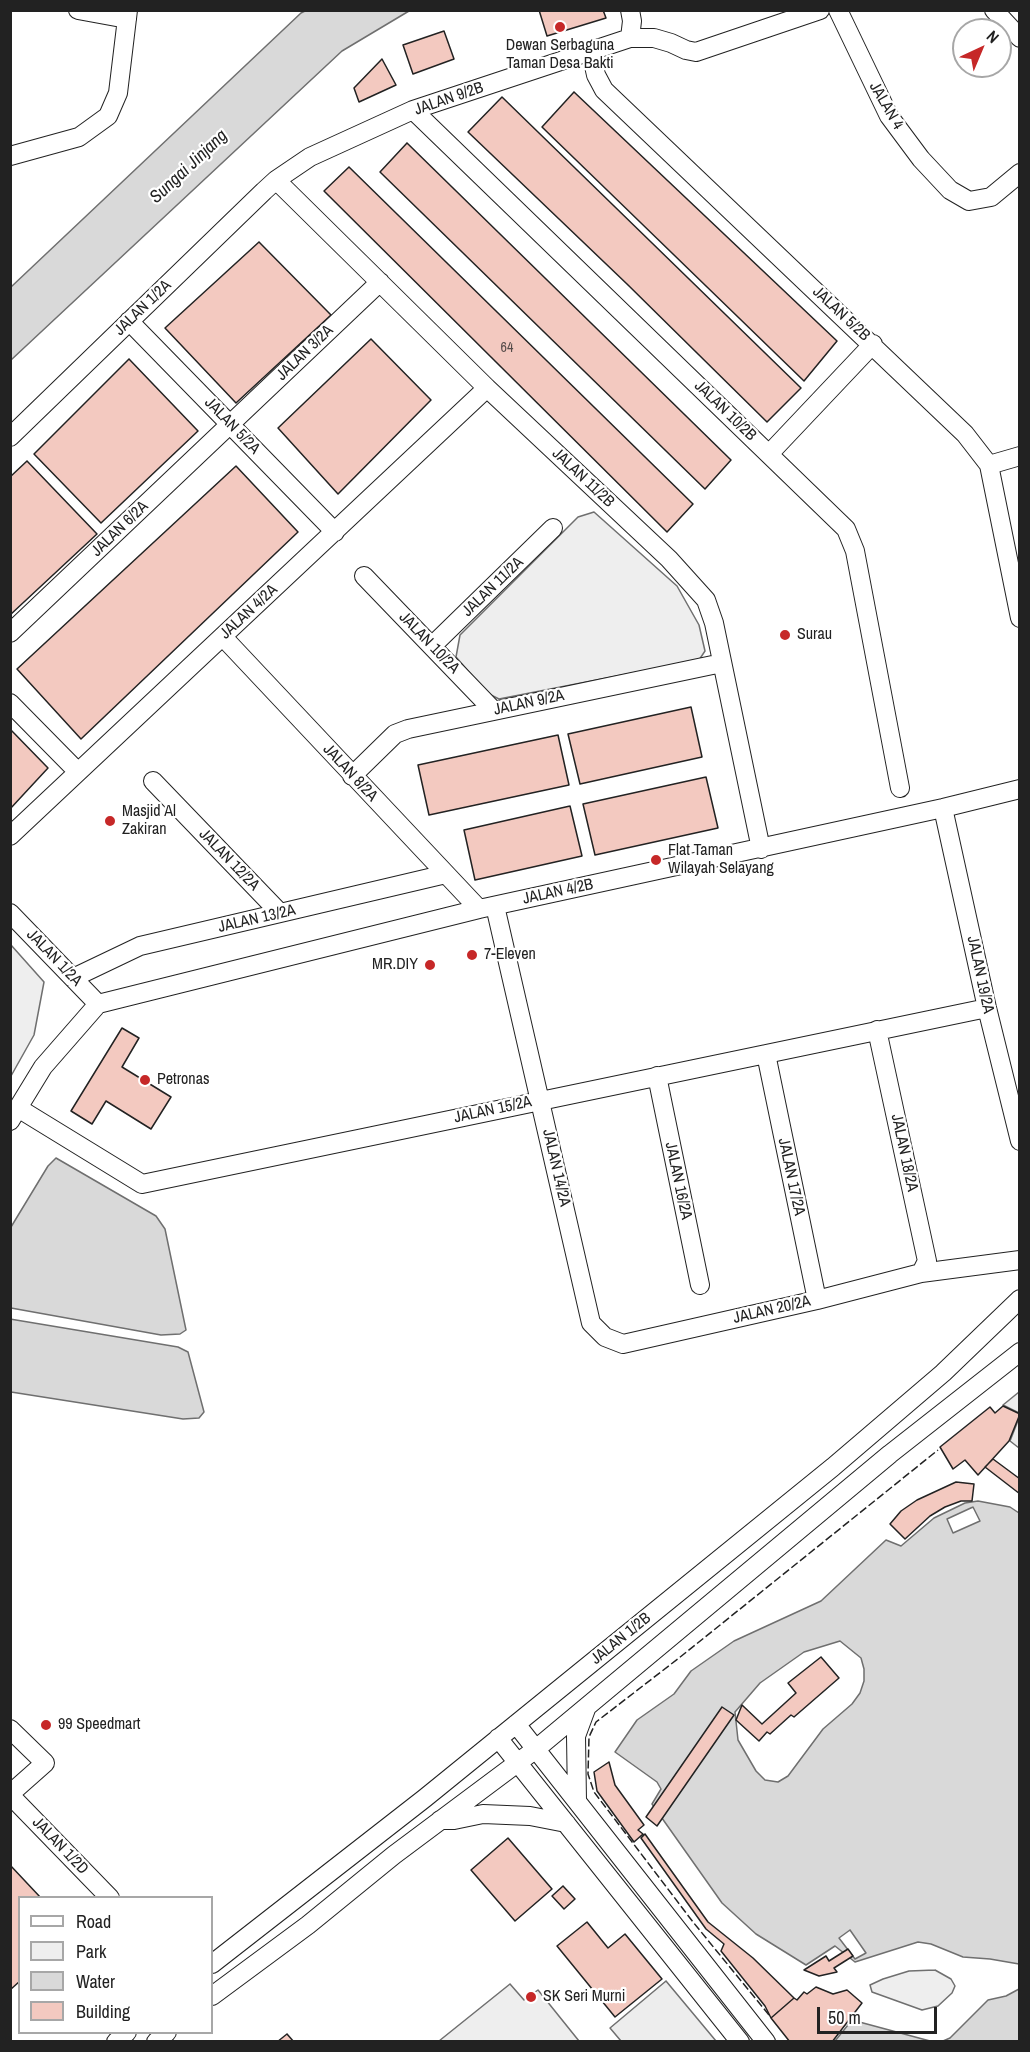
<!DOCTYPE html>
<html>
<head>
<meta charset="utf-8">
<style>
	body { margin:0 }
	#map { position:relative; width:1030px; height:2052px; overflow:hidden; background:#fff; font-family:"Archivo Narrow",sans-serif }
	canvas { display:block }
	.frame { position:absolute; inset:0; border:12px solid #222; pointer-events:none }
	.legend { position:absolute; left:18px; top:1896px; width:195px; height:138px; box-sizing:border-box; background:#fff; border:2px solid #a7a7a7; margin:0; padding:8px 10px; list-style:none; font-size:18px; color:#222 }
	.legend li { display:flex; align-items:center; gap:12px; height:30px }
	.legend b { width:30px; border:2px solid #a7a7a7 }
	.north { position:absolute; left:952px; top:18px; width:60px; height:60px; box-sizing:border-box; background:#fff; border:2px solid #a7a7a7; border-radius:50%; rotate:44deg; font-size:16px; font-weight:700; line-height:24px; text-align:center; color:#222 }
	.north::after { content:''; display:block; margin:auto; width:21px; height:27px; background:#c62828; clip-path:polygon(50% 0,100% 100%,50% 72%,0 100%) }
	.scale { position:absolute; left:817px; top:2007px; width:120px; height:27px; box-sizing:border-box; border:3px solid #222; border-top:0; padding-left:8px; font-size:18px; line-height:21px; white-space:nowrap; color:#222; -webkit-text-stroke:4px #fff; paint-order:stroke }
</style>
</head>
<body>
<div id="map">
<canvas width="1030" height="2052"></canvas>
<div class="frame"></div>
<ul class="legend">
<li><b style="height:8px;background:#fff"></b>Road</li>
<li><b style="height:16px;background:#eee"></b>Park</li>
<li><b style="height:16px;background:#d9d9d9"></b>Water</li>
<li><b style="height:16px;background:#f3c9c0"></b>Building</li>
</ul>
<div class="north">N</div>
<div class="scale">50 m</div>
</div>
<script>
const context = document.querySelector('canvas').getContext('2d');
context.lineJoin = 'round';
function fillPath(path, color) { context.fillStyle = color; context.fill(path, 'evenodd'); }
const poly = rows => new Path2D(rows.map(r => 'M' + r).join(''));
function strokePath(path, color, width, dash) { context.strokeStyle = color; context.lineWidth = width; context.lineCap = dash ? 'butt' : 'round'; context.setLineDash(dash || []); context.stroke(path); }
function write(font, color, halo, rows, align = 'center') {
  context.font = font + ' "Archivo Narrow",sans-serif'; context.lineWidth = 4.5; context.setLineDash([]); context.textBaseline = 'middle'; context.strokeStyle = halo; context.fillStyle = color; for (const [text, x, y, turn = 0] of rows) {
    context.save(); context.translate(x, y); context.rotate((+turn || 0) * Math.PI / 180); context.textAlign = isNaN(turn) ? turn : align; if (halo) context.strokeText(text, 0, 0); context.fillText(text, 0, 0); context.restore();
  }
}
const green = poly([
	[594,512,677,586,699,625,705,651,699,660,499,699,487,693,456,657,460,635,578,517,594,512],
	[11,945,44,982,34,1035,11,1076,11,945],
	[935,1970,951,1979,955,1986,952,1993,938,2006,922,2010,872,1992,870,1985,883,1979,909,1971,935,1970],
	[510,1984,524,2000,538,1990,579,2041,439,2041,510,1984]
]);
fillPath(green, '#eee');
strokePath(green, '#6f6f6f', 1.5);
const parking = poly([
	[1019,1392,1019,1413,1003,1405,1019,1392],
	[1019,1418,1020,1448,1019,1448,1010,1441,1019,1418],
	[666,1981,716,2041,621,2041,610,2028,666,1981]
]);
fillPath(parking, '#ededed');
strokePath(parking, '#6f6f6f', 1.5);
const water = poly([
	[307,10,409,11,342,51,11,360,11,287,301,13,307,10],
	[56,1158,156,1216,165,1229,186,1330,180,1334,161,1335,11,1308,11,1227,48,1166,56,1158],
	[10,1319,178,1347,188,1352,204,1412,199,1418,183,1419,11,1392,10,1319],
	[978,1501,1010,1507,1019,1513,1019,1964,990,1959,963,1957,931,1944,918,1942,855,1962,835,1946,806,1965,756,1934,722,1903,652,1804,661,1789,657,1782,615,1752,637,1720,674,1694,691,1671,734,1641,821,1601,886,1540,901,1546,934,1518,965,1503,978,1501],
	[840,1641,861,1658,864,1669,864,1681,860,1693,852,1704,823,1729,788,1776,778,1782,765,1780,756,1771,738,1740,735,1712,760,1683,804,1652,840,1641],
	[1019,1989,1019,2041,943,2041,950,2038,988,2000,1006,1996,1019,1989],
	[852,2020,930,2041,938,2041,835,2041,852,2020]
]);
fillPath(water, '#d9d9d9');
strokePath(water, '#6f6f6f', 1.5);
const pier = poly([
	[973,1507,980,1521,953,1533,947,1519,973,1507],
	[850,1930,866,1953,855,1959,839,1938,850,1930]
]);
fillPath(pier, '#fff');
strokePath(pier, '#6f6f6f', 1.5);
const building = poly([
	[539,10,603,10,606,18,547,36,539,10],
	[444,31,454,59,413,74,403,45,444,31],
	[382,59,396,85,359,102,354,88,382,59],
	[574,92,837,341,804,381,542,127,574,92],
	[502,97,801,388,767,422,627,284,468,132,502,97],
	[407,143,731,460,705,489,380,172,407,143],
	[349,167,693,504,667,532,324,191,349,167],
	[259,242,331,315,236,403,165,328,259,242],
	[371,339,431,400,338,494,278,428,371,339],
	[129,359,198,431,101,523,34,454,129,359],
	[27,461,97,534,10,615,10,477,27,461],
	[236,466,298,532,81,739,17,669,236,466],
	[691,707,702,757,580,784,568,734,691,707],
	[10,729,48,768,10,809,10,729],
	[558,735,569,785,429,815,418,765,558,735],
	[706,777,718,828,595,855,583,804,706,777],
	[570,806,582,856,475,880,464,830,570,806],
	[122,1028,139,1038,122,1067,171,1097,151,1129,106,1101,92,1124,71,1111,122,1028],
	[1003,1406,1020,1414,1009,1441,978,1475,965,1460,953,1469,940,1447,990,1407,995,1413,1003,1406],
	[993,1459,1020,1479,1020,1494,985,1467,993,1459],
	[956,1482,974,1484,972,1501,961,1501,945,1507,930,1516,905,1539,890,1524,901,1511,917,1500,956,1482],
	[821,1657,839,1678,794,1717,791,1715,770,1734,767,1732,759,1741,736,1720,742,1705,762,1724,796,1693,788,1683,821,1657],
	[722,1707,734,1715,657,1826,646,1817,722,1707],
	[609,1762,615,1785,644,1825,638,1830,643,1834,634,1842,597,1791,594,1772,609,1762],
	[645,1834,708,1922,753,1958,794,1998,771,2018,765,2006,721,1951,724,1944,706,1929,641,1838,645,1834],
	[508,1838,552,1889,515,1921,471,1870,508,1838],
	[10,1865,41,1898,20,1898,20,1981,10,1990,10,1865],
	[563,1886,575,1899,564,1909,552,1896,563,1886],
	[587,1922,608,1948,625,1934,662,1979,615,2017,557,1946,587,1922],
	[848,1949,853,1956,834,1968,837,1972,819,1976,804,1970,826,1956,829,1961,848,1949],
	[816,1987,833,1994,847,1990,862,2003,832,2042,790,2042,771,2018,794,1998,797,2000,804,1992,807,1994,816,1987],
	[287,2034,294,2042,277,2042,287,2034]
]);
fillPath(building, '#f3c9c0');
strokePath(building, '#222', 1.5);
const minor = poly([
	[78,10,127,19],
	[838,10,889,116,921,159,950,190,969,201,991,197,1020,173],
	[994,10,1020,38],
	[630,38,632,21,630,10],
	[591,52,596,75,604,90,965,434,989,465,1020,618],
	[413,110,846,529,855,551,900,788],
	[10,156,79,137,108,116,118,93,128,10],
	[276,180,487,388,669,559,706,600,714,623,761,849],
	[129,321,335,532],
	[10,437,264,191,276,180,310,157,413,110,630,38,654,38,671,43,686,50,696,52,820,10],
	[769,454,873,344],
	[989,465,1020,456],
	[364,576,493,710],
	[10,633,380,282],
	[223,637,479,909],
	[432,646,553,528],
	[10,703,78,772],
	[352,776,395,734,408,729,722,663],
	[153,781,280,913],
	[943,808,987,1008,1020,1141],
	[10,836,487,388],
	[495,906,591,1323,605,1337,623,1344,817,1300,921,1273,1020,1260],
	[10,913,98,1004],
	[73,978,140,946,446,874],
	[98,1004,479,909,943,808,1020,789],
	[877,1030,927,1261,921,1273],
	[766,1054,817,1300],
	[657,1076,700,1285],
	[18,1108,142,1184,987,1008],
	[10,1121,43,1067,98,1004],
	[516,1724,766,2042],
	[10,1729,45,1763,10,1794],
	[498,1738,740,2042],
	[10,1795,110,1898],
	[577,1801,576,1736,586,1709],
	[440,1820,454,1820,483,1814,530,1816,566,1823],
	[212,1964,425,1798,833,1467,943,1373,1020,1299],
	[212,1996,308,1925,394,1855,536,1749,890,1454,1020,1352],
	[116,2042,127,2032],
	[156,2042,167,2032]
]);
strokePath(minor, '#222', 20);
strokePath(minor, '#fff', 18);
strokePath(poly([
	[769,2015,693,1922,594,1792,588,1774,589,1737,596,1722,679,1658,938,1450]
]), '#222', 1.5, [8, 3]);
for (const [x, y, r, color] of [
	[560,27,6,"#c62828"],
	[785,635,6,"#c62828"],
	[110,821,6,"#c62828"],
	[656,860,6,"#c62828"],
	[472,955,6,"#c62828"],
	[430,965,6,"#c62828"],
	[145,1080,6,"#c62828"],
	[46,1725,6,"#c62828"],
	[531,1997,6,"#c62828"]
]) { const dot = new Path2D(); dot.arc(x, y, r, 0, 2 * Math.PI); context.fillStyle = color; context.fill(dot); strokePath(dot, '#fff', 2); }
write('14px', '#564c4a', null, [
	["64",507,348]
]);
write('16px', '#222', '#fff', [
	["Dewan Serbaguna",560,46,"center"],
	["Taman Desa Bakti",560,64,"center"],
	["Surau",797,635],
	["Masjid Al",122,812],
	["Zakiran",122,830],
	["Flat Taman",668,851],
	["Wilayah Selayang",668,869],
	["7-Eleven",484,955],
	["MR.DIY",418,965,"right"],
	["Petronas",157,1080],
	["99 Speedmart",58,1725],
	["SK Seri Murni",543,1997]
], 'left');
write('16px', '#222', '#fff', [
	["JALAN 9/2B",449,99,-19],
	["JALAN 4",886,106,60],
	["JALAN 1/2A",143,308,-44],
	["JALAN 5/2B",841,314,43],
	["JALAN 3/2A",305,353,-44],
	["JALAN 10/2B",725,411,44],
	["JALAN 5/2A",232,426,46],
	["JALAN 11/2B",583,478,43],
	["JALAN 6/2A",120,529,-44],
	["JALAN 11/2A",493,587,-44],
	["JALAN 4/2A",249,612,-43],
	["JALAN 10/2A",429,643,46],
	["JALAN 9/2A",529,703,-12],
	["JALAN 8/2A",350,773,47],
	["JALAN 12/2A",229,860,46],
	["JALAN 4/2B",558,892,-12],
	["JALAN 13/2A",257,919,-13],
	["JALAN 1/2A",54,958,46],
	["JALAN 19/2A",980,975,78],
	["JALAN 15/2A",493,1110,-12],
	["JALAN 18/2A",904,1153,78],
	["JALAN 14/2A",556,1168,77],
	["JALAN 17/2A",791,1177,78],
	["JALAN 16/2A",678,1181,78],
	["JALAN 20/2A",772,1310,-13],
	["JALAN 1/2B",621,1639,-39],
	["JALAN 1/2D",60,1846,46]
]);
write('italic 18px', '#222', '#fff', [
	["Sungai Jinjang",189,167,-43]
]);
</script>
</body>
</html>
